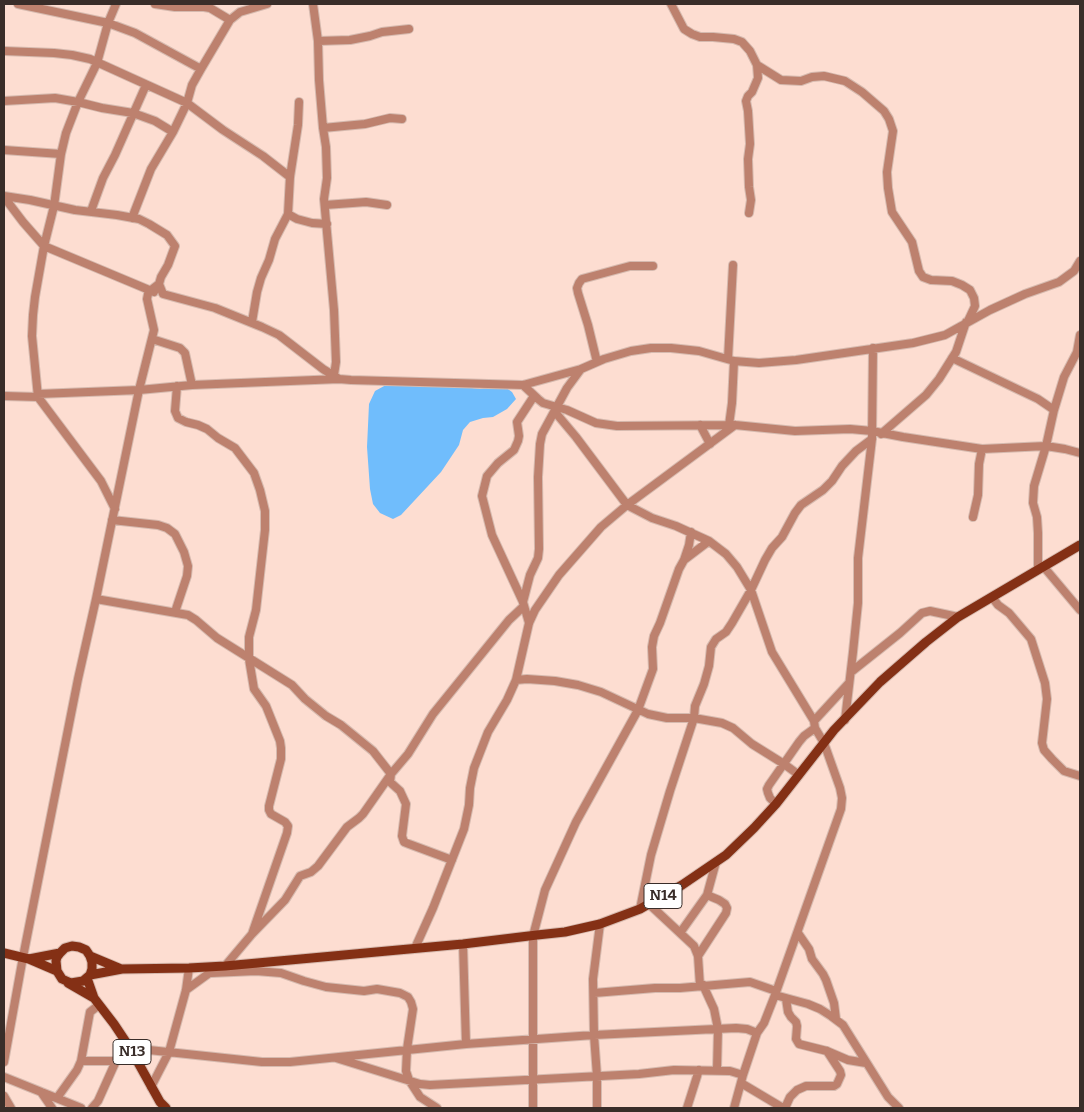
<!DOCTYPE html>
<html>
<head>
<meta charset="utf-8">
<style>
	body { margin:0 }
	#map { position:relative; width:1084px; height:1112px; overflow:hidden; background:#fdddd1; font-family:Bitter,serif }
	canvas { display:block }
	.frame { position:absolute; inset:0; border:5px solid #392d29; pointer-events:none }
</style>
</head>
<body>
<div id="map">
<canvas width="1084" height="1112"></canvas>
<div class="frame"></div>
</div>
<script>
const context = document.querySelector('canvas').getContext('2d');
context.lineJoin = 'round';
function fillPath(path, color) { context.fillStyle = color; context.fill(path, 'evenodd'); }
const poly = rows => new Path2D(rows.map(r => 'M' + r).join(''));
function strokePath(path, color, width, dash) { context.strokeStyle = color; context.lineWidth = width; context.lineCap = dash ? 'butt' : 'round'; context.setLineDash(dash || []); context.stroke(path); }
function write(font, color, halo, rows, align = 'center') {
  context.font = font + ' Bitter,serif'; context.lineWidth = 5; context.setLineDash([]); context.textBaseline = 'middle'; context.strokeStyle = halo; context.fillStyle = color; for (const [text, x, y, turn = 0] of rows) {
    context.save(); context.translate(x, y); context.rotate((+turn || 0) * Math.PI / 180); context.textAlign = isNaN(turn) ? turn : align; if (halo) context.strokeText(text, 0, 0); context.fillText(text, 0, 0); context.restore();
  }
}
fillPath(poly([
	[404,383,438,384,480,389,494,387,505,387,512,392,516,399,507,409,493,417,483,418,470,422,463,430,459,445,441,472,401,515,393,519,380,513,373,504,370,489,367,447,369,404,375,391,386,385]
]), '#70bdfc');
const minor = poly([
	[18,4,108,23,135,33,201,69],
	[155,4,175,7,204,7,210,8,230,20],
	[313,4,318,41,319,80,323,128,326,147,327,178,324,199,334,310,336,362,334,375],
	[671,4,684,29,692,34,700,37,713,37,734,39,742,42,750,51,757,65,781,80,801,81,812,77,824,76,845,81,862,92,884,111,889,119,893,131,887,172,888,188,892,212,912,242,919,271,923,277,931,280,952,281,962,285,970,290,974,298,975,306,968,321],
	[318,41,350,40,370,36,382,32,409,29],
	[4,51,54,53,72,55,90,59,187,103,223,130,263,156,290,177],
	[4,101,55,98,78,102,102,108,133,113,155,121,173,132],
	[323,128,365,124,390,118,402,119],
	[4,150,61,154],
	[4,196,30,200,75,210,117,215,139,219,149,224,167,235,175,246,168,265,161,277,159,284,163,294,215,308,262,327,279,335,323,369,339,379,351,380,523,385,581,369,604,359,631,351,651,348,671,348,699,351,734,361,759,363,796,360,913,343,945,335,990,310,1025,294,1059,282,1074,271,1080,261],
	[4,197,23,222,44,246,154,292],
	[325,205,366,202,387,205],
	[91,211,103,178,115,155,146,85],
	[749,213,751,200,749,187,748,159,750,144,748,111,746,101,748,96,752,92,758,78,757,65],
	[288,214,297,219,312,223,327,224],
	[132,218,151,169,173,132,187,103,192,85,201,69,230,20,240,12,267,4],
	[252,322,257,292,261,278,269,260,275,239,288,214,290,177,298,125,299,102],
	[152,339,180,348,185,353,192,385],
	[952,358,1038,399,1054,410],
	[728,359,733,265],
	[597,362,588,325,578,293,577,288,579,283,582,279,630,266,653,266],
	[523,385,538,399,543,403,567,410,596,423,617,426,735,425,795,431,850,429,872,431,903,437,982,449,1046,446,1065,449,1080,453],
	[177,386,175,411,178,418,186,422,198,425,207,429,218,438,235,448,254,473,260,490,265,511,265,530,256,610,249,637,249,659,254,689,266,706,280,741,281,748,281,759,269,806,269,810,271,814,285,822,288,826,287,833,252,934],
	[38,394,139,390,192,385,339,379],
	[4,396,38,397],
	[555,412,576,437,627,505,652,518,676,526,709,541,726,554,737,567,751,590,772,652,814,721,815,728,824,743,840,788,842,798,841,809,775,995,764,1023,757,1033,743,1075,734,1108],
	[700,425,710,444],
	[729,425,732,403,734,361],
	[881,434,926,395,939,379,956,352,966,322],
	[115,509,101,481,38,397,32,336,33,315,35,297,44,246,54,206,61,154,66,133,78,102,97,63,108,23,116,4],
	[973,517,978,495,979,464,982,449],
	[112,520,158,525,167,528,175,534,184,552,188,566,187,576,175,612],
	[684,560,709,541],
	[1043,566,1080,610],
	[1038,569,1038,533,1037,517,1033,503,1034,486,1046,446,1054,410,1064,377,1077,352,1080,335],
	[992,597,998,605,1009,613,1031,639,1045,683,1047,699,1042,743,1044,750,1052,759,1064,771,1080,776],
	[96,599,188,615,196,620,217,638,292,685,305,699,326,716,341,725,373,751,391,774,390,782,400,791,406,804,402,836,404,842,409,844,452,860],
	[523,602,530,575,538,558,539,549,538,477,540,444,542,434,567,388,581,369],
	[529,623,523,602,492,535,482,496,487,476,498,463,514,450,518,441,519,436,517,422,534,396],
	[851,672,900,633,922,613,930,611,958,617],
	[516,680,527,679,555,681,578,685,601,692,648,714,667,718,694,718,722,723,733,728,752,744,784,764,799,775],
	[845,720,853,652,858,603,858,558,872,439,873,348],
	[814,721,849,683],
	[776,804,770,798,768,793,767,789,769,785,799,742,804,736,815,728],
	[649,904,694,946,698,956,700,986],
	[640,909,651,855,670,791,694,718,695,706,704,684,709,666,711,647,716,639,726,632,732,623,751,590,765,560,772,548,782,537,795,513,801,505,823,490,832,481,842,466,856,451,872,439],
	[680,933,707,895,716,862],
	[798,933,809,949,812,959,823,974,826,980,834,1003,836,1019],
	[463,944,466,1044],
	[415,948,433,908,464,829,469,805,470,788,474,768,488,732,507,700,516,680,529,623,535,610,559,575,601,527,627,505,735,425],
	[698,956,726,913,727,908,725,904,719,900,707,895],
	[225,966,252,934,285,900,300,876,311,872,318,866,347,827,359,818,363,814,391,774,408,754,433,714,509,620,524,606],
	[211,973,256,971,281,973,304,981,326,987,364,991,377,989,400,993,408,997,411,1002,413,1009,407,1049,406,1071,409,1080,420,1097,437,1108],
	[703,985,714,1009,718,1029,717,1070],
	[186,990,215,969],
	[594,993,655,988,680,988,750,982,776,991],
	[775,995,808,1004,820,1009,831,1016,843,1025,888,1097,899,1108],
	[786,999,788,1012,791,1017,796,1022,797,1026,796,1039,799,1044,827,1051,848,1060,866,1063],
	[336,1058,420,1084,430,1085,639,1074,674,1070,730,1071,743,1075],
	[81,1061,116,1061,130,1048,262,1062,290,1062,466,1044,594,1035,736,1028,747,1029,757,1033],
	[4,1062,23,957,78,679,96,599,139,390,154,330,147,299,148,294,150,291,159,284],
	[4,1077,81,1108],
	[741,1083,783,1108],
	[151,1087,169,1052,186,990,189,968],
	[41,1092,52,1108],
	[4,1096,11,1108],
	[57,1098,77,1070,81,1061,90,1012,99,1005],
	[92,1108,98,1101,116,1061],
	[533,1108,533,936,545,890,576,822,638,710,653,669,652,647,654,636,660,623,679,569,684,560,689,545,691,532],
	[597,1108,597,1076,594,1035,593,979,600,924],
	[687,1108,699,1070],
	[785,1108,790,1097,797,1090,806,1086,834,1086,837,1084,841,1075,840,1071,827,1051]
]);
const major = poly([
	[4,953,29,959,57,971,62,979,71,983,83,981,90,975,92,969,92,962,90,956,86,950,79,947,72,946,65,948,60,953,57,957,56,961,57,971],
	[90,956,121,969],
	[29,959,60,953],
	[90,975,122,969,189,968,225,966,463,944,537,935,565,932,600,924,640,909,682,885,726,855,754,828,776,804,834,730,880,682,926,642,958,617,1080,545],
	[87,978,94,998],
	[68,983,94,998,114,1024,130,1048,160,1102,166,1108]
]);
strokePath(minor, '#d6baaf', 10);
strokePath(major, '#d6baaf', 11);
strokePath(minor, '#bd816e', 8);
strokePath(major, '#843015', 9);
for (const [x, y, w] of [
	[663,896,38],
	[132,1052,38]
]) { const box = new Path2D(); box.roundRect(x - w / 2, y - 12.5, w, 25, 4); context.fillStyle = '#fff'; context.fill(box); strokePath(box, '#392d29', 1); }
write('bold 15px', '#392d29', null, [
	["N14",663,896],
	["N13",132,1052]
]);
</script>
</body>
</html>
